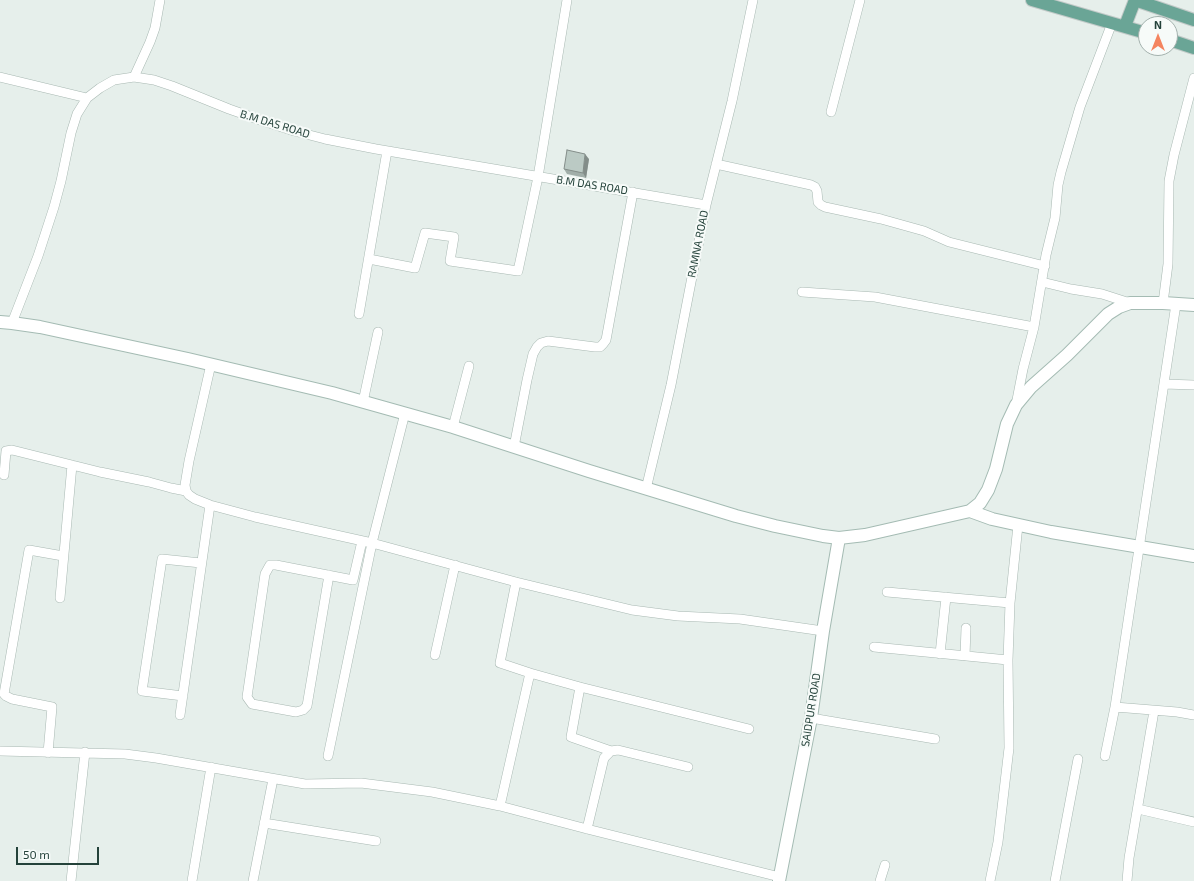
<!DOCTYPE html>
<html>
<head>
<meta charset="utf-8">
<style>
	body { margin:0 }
	#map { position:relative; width:1194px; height:881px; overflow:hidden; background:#e6efeb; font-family:"Exo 2",sans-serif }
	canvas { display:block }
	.north { position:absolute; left:1138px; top:16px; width:40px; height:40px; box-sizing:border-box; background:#f7fbf9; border:1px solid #a3b1ad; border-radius:50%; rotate:0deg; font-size:11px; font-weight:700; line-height:16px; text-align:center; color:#24423a }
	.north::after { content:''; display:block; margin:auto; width:14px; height:18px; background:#f4845f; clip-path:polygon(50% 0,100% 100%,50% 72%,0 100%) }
	.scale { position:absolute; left:16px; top:847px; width:83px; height:18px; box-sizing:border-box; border:2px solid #24423a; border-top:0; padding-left:5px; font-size:12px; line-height:14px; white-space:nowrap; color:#24423a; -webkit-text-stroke:3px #f7fbf9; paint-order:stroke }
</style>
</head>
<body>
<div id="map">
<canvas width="1194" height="881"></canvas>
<div class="north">N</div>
<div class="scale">50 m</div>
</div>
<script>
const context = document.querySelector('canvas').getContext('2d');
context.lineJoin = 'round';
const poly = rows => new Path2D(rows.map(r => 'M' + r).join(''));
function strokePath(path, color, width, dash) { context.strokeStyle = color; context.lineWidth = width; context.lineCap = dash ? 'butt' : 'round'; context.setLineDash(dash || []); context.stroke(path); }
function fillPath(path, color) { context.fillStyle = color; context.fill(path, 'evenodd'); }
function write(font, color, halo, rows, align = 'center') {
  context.font = font + ' "Exo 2",sans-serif'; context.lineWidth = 4; context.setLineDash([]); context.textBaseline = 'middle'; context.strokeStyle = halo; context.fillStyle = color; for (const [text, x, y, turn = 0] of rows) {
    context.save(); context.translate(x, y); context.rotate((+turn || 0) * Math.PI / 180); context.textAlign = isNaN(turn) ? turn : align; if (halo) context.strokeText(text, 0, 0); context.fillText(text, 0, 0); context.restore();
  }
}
const minor = poly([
	[0,77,87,98],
	[134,77,150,42,155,28,160,0],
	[831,112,860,0],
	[716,164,811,185,815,187,817,191,818,202,821,205,825,207,881,219,924,231,949,242,1045,266],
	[369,259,415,268,425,233,454,237,450,261,518,271,538,177,567,0],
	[1042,282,1071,289,1102,294,1130,303],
	[802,292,875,297,1034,327],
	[1163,303,1168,264,1169,181,1174,155,1194,78],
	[359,314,387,151],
	[12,323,38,256,54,207,61,181,71,133,77,114,87,98,100,88,114,80,134,77,154,80,172,86,229,109,263,121,294,131,325,139,376,149,706,205],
	[211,364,189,461,185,485,186,491,189,495,195,499,210,505,255,517,372,543,516,582,632,610,678,616,740,619,823,631],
	[1164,384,1194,385],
	[363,402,378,332],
	[1016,405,1023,369,1034,327,1046,255,1055,218,1058,185,1061,172,1080,107,1112,23],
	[453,427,469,366],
	[514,447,527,380,533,354,537,347,541,343,548,341,595,347,600,347,603,344,606,340,633,192],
	[4,475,6,451,12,450,100,472,149,482,171,488,186,491],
	[646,489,671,385,706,205,732,101,753,0],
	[329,575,307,706,303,710,296,712,252,704,247,697,265,574,270,565,276,565,353,580,362,541],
	[516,582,500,663,530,673],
	[887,592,1010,603],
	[60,598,72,465],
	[874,647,1008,660],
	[940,654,946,597],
	[435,655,455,565],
	[965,656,966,628],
	[580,687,571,737,611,751],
	[183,696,142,691,162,559,201,563],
	[1115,707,1177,712,1194,715],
	[180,715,210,505],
	[811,718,935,739],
	[0,751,125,754,156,758,305,784,361,783,432,792,500,806,530,673,580,687,749,729],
	[48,753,52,707,12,699,6,696,4,694,29,550,63,556],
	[328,756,372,543,405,413],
	[1105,756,1115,707,1176,304],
	[500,806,587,829,780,877],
	[1138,809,1194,822],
	[264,823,376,841],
	[587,829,604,758,611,751,618,750,688,767],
	[71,881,85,752],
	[192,881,211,767],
	[253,881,273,779],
	[880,881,885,865],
	[990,881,998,842,1009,748,1008,660,1010,603,1018,525],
	[1055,881,1078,759],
	[1127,881,1129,858,1154,711]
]);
const secondary = poly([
	[0,322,12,323,40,327,188,359,332,393,453,427,589,471,736,516,775,526,823,536,839,538,865,535,970,511,980,503,988,490,996,469,1007,424,1016,405,1031,387,1067,355,1108,314,1119,307,1130,303,1163,303,1194,305],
	[970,511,992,519,1051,532,1194,556],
	[779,881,811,718,823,631,839,538]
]);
const primary = poly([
	[1032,0,1146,33],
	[1135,0,1194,20],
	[1125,26,1135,0],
	[1170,40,1194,48]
]);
strokePath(minor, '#a8b8b2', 10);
strokePath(secondary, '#a4bbb3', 14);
strokePath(primary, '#c2cac8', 14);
strokePath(minor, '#fff', 9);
strokePath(secondary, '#fff', 12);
strokePath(primary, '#6aa596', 12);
fillPath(poly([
	[589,159,586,178,567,174,564,169]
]), '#a1aea9');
fillPath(poly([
	[585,154,589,159,586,178,583,173]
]), '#838d89');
const building = poly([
	[567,150,585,154,583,173,564,169,567,150]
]);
fillPath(building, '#bbcac4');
strokePath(building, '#838d89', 1);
write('11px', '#24423a', '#f7fbf9', [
	["B.M DAS ROAD",275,124,17],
	["B.M DAS ROAD",592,185,9],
	["RAMNA ROAD",698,244,-79],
	["SAIDPUR ROAD",811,710,-81]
]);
</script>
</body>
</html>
